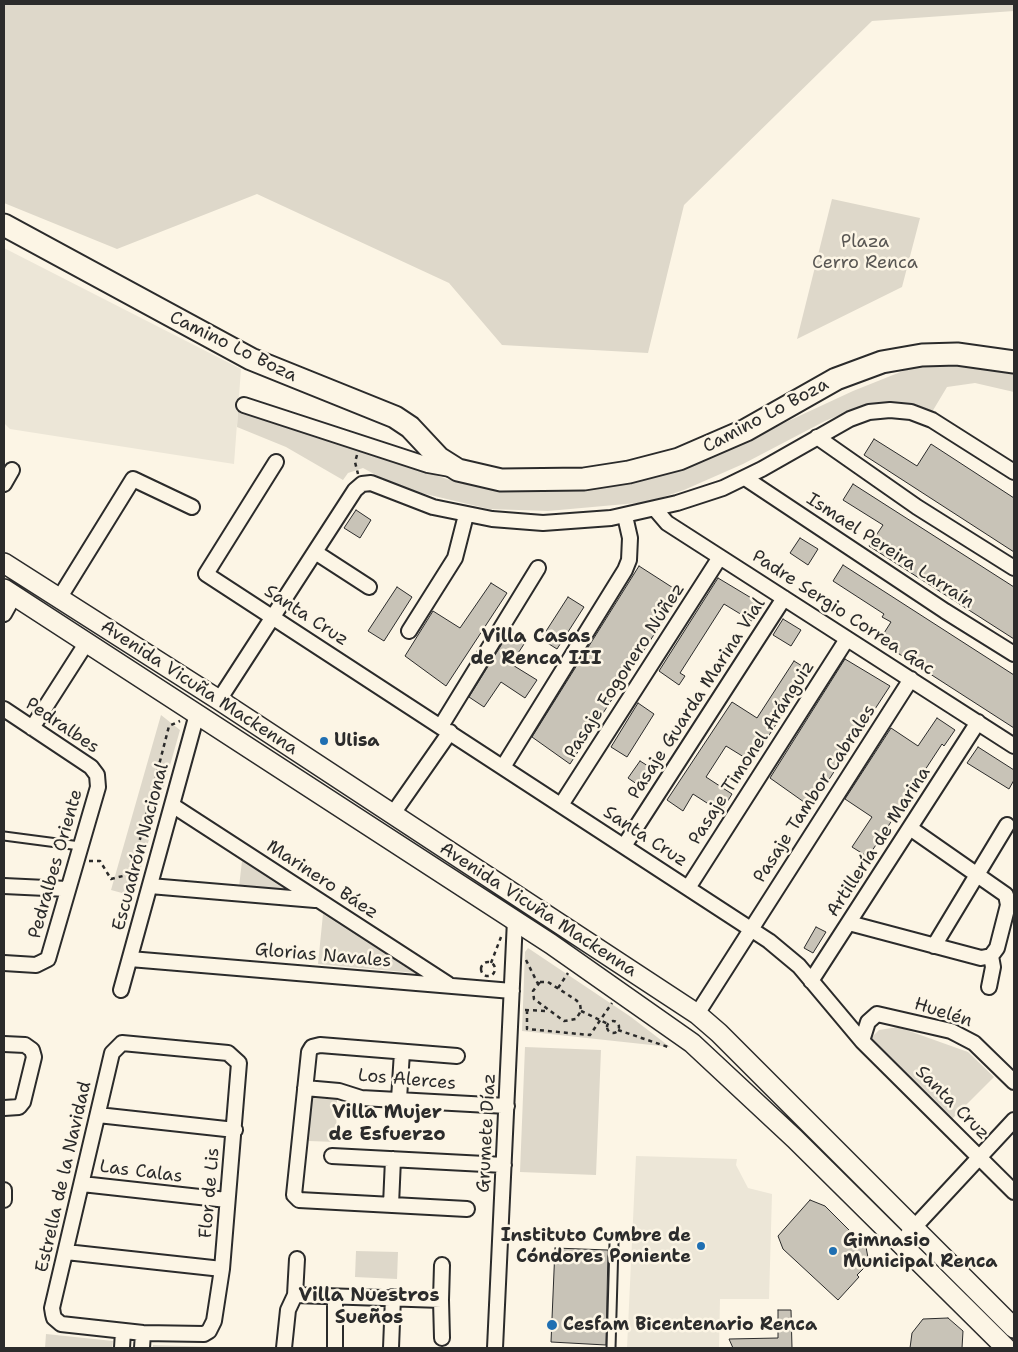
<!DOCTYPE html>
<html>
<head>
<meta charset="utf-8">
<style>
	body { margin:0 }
	#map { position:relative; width:1018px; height:1352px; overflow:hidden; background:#fcf5e5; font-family:"Shantell Sans",sans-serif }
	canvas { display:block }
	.frame { position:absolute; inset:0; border:5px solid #2b2b2b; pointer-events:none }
</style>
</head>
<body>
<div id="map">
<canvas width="1018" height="1352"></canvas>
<div class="frame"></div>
</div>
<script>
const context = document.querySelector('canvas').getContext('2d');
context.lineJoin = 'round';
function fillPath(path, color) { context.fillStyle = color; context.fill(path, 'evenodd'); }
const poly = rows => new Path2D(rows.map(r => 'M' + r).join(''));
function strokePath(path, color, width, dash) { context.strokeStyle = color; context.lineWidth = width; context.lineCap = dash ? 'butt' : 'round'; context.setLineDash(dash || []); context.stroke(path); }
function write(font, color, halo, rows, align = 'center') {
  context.font = font + ' "Shantell Sans",sans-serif'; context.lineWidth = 5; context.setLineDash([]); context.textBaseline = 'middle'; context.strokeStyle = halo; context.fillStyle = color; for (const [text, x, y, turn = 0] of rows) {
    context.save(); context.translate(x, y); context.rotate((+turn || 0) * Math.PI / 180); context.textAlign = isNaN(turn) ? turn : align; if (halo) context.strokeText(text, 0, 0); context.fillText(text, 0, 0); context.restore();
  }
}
fillPath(poly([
	[4,248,241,369,234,464,10,429,4,423],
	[636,1156,737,1159,736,1165,748,1188,772,1194,769,1299,720,1299,719,1348,627,1348]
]), '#ece6d7');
fillPath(poly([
	[4,4,1014,4,1014,11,872,21,684,205,648,353,502,345,449,283,257,194,117,249,4,203],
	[832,199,920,218,902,287,797,339],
	[952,362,1014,374,1014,392,975,383,947,387,932,412,905,405,884,402,859,407,825,421,743,464,684,490,648,502,548,511,489,509,400,488,363,468,348,473,343,480,286,447,237,427,238,410,450,480,530,491,617,482,756,436,853,391,908,369],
	[161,715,180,730,133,896,111,890],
	[242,861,294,895,239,887],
	[323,914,415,973,318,964],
	[528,948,631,1017,670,1047,522,1031,525,952],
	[898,1027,968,1052,994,1077,950,1121,869,1040,879,1030],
	[525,1047,601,1050,596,1175,520,1172],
	[311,1095,337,1096,336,1142,309,1141],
	[356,1251,398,1252,397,1279,355,1277],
	[46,1334,113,1341,112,1348,45,1348],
	[153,1345,246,1348,153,1348]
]), '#ded8ca');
const building = poly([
	[874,439,917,466,931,444,1014,498,1014,552,864,455,874,439],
	[853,484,1014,587,1014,639,869,546,883,525,843,500,853,484],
	[356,510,371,520,360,538,344,528,356,510],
	[800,538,818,549,808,565,790,553,800,538],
	[843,565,1014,675,1014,728,879,641,891,622,882,617,884,614,833,581,843,565],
	[639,566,681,593,570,764,532,737,639,566],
	[718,578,763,605,752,621,724,604,680,673,685,676,679,685,659,671,718,578],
	[491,583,507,593,446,686,405,656,433,611,460,628,491,583],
	[397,587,412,597,384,641,368,631,397,587],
	[568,597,584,607,557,649,541,639,568,597],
	[783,619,801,630,791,646,773,635,783,619],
	[510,631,526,641,511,664,537,680,525,698,501,682,484,707,469,697,510,631],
	[845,659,890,686,811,807,770,778,845,659],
	[794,661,810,671,752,762,726,746,706,777,732,794,721,812,693,794,683,811,667,800,732,702,757,718,794,661],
	[638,703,654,714,627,757,611,747,638,703],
	[937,718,955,730,944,746,942,744,868,857,852,847,872,817,845,799,891,728,918,746,937,718],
	[978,747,1014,770,1014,780,1009,789,967,763,978,747],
	[640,761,656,771,644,789,628,778,640,761],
	[816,927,826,932,813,953,804,948,816,927],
	[810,1200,825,1206,866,1247,869,1263,857,1275,859,1277,838,1300,783,1249,778,1236,810,1200],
	[555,1248,608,1250,606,1345,551,1342,555,1248],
	[778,1310,791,1310,792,1348,733,1348,729,1339,778,1338,778,1310],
	[948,1318,963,1331,962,1348,910,1348,912,1333,923,1319,948,1318]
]);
fillPath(building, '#c8c3b7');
strokePath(building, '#2b2b2b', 1);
const lane = poly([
	[4,836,80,846],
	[611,1348,614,1243]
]);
const street = poly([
	[244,405,428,465,450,469],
	[817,437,917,507,1014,568],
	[276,462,206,574,769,941,799,966,862,1041,1014,1192],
	[745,478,945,611,1014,654],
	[4,484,12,470],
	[655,509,667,523,1014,746],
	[315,552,369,587],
	[60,597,133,479,192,507],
	[4,614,14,596],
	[409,631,455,558,466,515],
	[219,700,355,490,362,484,371,483,433,507,492,519,543,523,611,518,677,503,723,488,762,469,850,419,869,412,890,410,911,412,932,420,1014,472],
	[4,709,91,767,97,775,98,787,48,959,36,965,4,963],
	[441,726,538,568],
	[32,728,87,642],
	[503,767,625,570,629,560,630,538,625,516],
	[172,805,448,984],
	[561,805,720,557],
	[392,815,450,732],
	[910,828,1006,895,1008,905,997,948,991,956],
	[624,846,784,598],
	[4,886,67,889],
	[150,886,315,900],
	[688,888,847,639],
	[849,923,981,958,991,956],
	[934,946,1007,825],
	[130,959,512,991],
	[811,981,978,722],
	[989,987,993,967,991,956],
	[121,990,197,714],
	[697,1014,911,679],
	[862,1041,868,1022,877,1014,951,1031,974,1043,1014,1082],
	[122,1043,228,1053,239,1063,222,1269,214,1321,209,1331,204,1334,143,1333,61,1324,54,1318,53,1314,52,1308,112,1053,122,1043],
	[4,1044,25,1045,32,1050,34,1057,23,1102,19,1107,4,1108],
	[457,1056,320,1045,312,1047,309,1052,294,1195,299,1200,467,1209],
	[305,1088,339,1091,361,1098,507,1106],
	[399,1099,402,1052],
	[98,1115,235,1130],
	[332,1156,504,1165],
	[82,1184,227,1200],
	[4,1190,4,1200],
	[391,1205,393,1159],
	[908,1234,1014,1120],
	[66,1252,222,1269],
	[297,1259,295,1295,441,1300,442,1338],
	[441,1300,442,1265],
	[122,1348,123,1331],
	[142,1348,143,1333],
	[284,1348,288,1310,295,1295],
	[335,1348,335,1297],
	[391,1348,393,1297],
	[495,1348,515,920]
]);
const secondary = poly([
	[4,563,219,700,697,1014,719,1033,1014,1328],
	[4,589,551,944,692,1043,795,1139,1006,1348]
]);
const primary = poly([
	[4,225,251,359,395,417,410,427,439,458,458,470,501,480,584,479,629,472,679,459,746,430,836,379,882,362,922,355,957,354,1014,362]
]);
strokePath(lane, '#2b2b2b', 11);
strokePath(street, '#2b2b2b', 18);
strokePath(secondary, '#2b2b2b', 22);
strokePath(primary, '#2b2b2b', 25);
strokePath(poly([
	[357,455,355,462,358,474],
	[89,861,100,861,111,879,131,874,169,726,180,721],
	[526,960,538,984],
	'481 969a7 7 0 1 1 14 0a7 7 0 1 1-14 0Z',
	[491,963,501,937],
	[540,982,548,982,576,1000,580,1004,581,1011,576,1019,564,1021,534,999,533,991,540,982],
	[558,988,568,973],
	[525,1010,547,1011],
	[527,1010,527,1029,590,1035,612,1003],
	[581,1011,608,1024],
	'607 1027a6 6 0 1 1 12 0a6 6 0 1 1-12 0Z',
	[618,1030,671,1048]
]), '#2b2b2b', 2.5, [4, 4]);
strokePath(lane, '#fcf5e5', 7);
strokePath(street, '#fcf5e5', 14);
strokePath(secondary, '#fcf5e5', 19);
strokePath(primary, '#fcf5e5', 21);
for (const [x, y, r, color] of [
	[324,741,5,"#1f6fb2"],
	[701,1246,5,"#1f6fb2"],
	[833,1251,5,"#1f6fb2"],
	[552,1325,6,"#1f6fb2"]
]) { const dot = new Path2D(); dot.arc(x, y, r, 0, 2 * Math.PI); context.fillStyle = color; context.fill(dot); strokePath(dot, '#fcf5e5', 2); }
write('18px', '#585653', '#fcf5e5', [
	["Plaza",865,242],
	["Cerro Renca",865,263]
]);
write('18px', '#2b2b2b', '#fcf5e5', [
	["Camino Lo Boza",233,347,26],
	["Camino Lo Boza",766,416,-28],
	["Ismael Pereira Larraín",890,551,33],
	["Padre Sergio Correa Gac",843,613,33],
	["Santa Cruz",306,616,33],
	["Pasaje Fogonero Núñez",625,671,-57],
	["Avenida Vicuña Mackenna",199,688,33],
	["Pasaje Guarda Marina Vial",697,699,-57],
	["Pedralbes",62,726,34],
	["Pasaje Timonel Aránguiz",752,753,-57],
	["Pasaje Tambor Cabrales",815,794,-57],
	["Santa Cruz",645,837,33],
	["Artillería de Marina",879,842,-57],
	["Escuadrón Nacional",141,847,-75],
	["Pedralbes Oriente",56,864,-74],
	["Marinero Báez",322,880,33],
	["Avenida Vicuña Mackenna",538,910,33],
	["Glorias Navales",323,956,5],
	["Huelén",943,1013,18],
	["Los Alerces",407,1080,5],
	["Santa Cruz",952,1103,45],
	["Grumete Díaz",487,1133,-87],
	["Las Calas",141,1172,7],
	["Estrella de la Navidad",64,1177,-77],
	["Flor de Lis",210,1193,-85]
]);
write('bold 18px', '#2b2b2b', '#fcf5e5', [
	["Ulisa",334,741],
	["Instituto Cumbre de",691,1236,"right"],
	["Cóndores Poniente",691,1257,"right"],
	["Gimnasio",843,1241],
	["Municipal Renca",843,1262],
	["Cesfam Bicentenario Renca",563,1325]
], 'left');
write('bold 19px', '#2b2b2b', '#fcf5e5', [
	["Villa Casas",536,637],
	["de Renca III",536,659],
	["Villa Mujer",387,1113],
	["de Esfuerzo",387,1135],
	["Villa Nuestros",369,1296],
	["Sueños",369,1318]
]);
</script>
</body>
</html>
